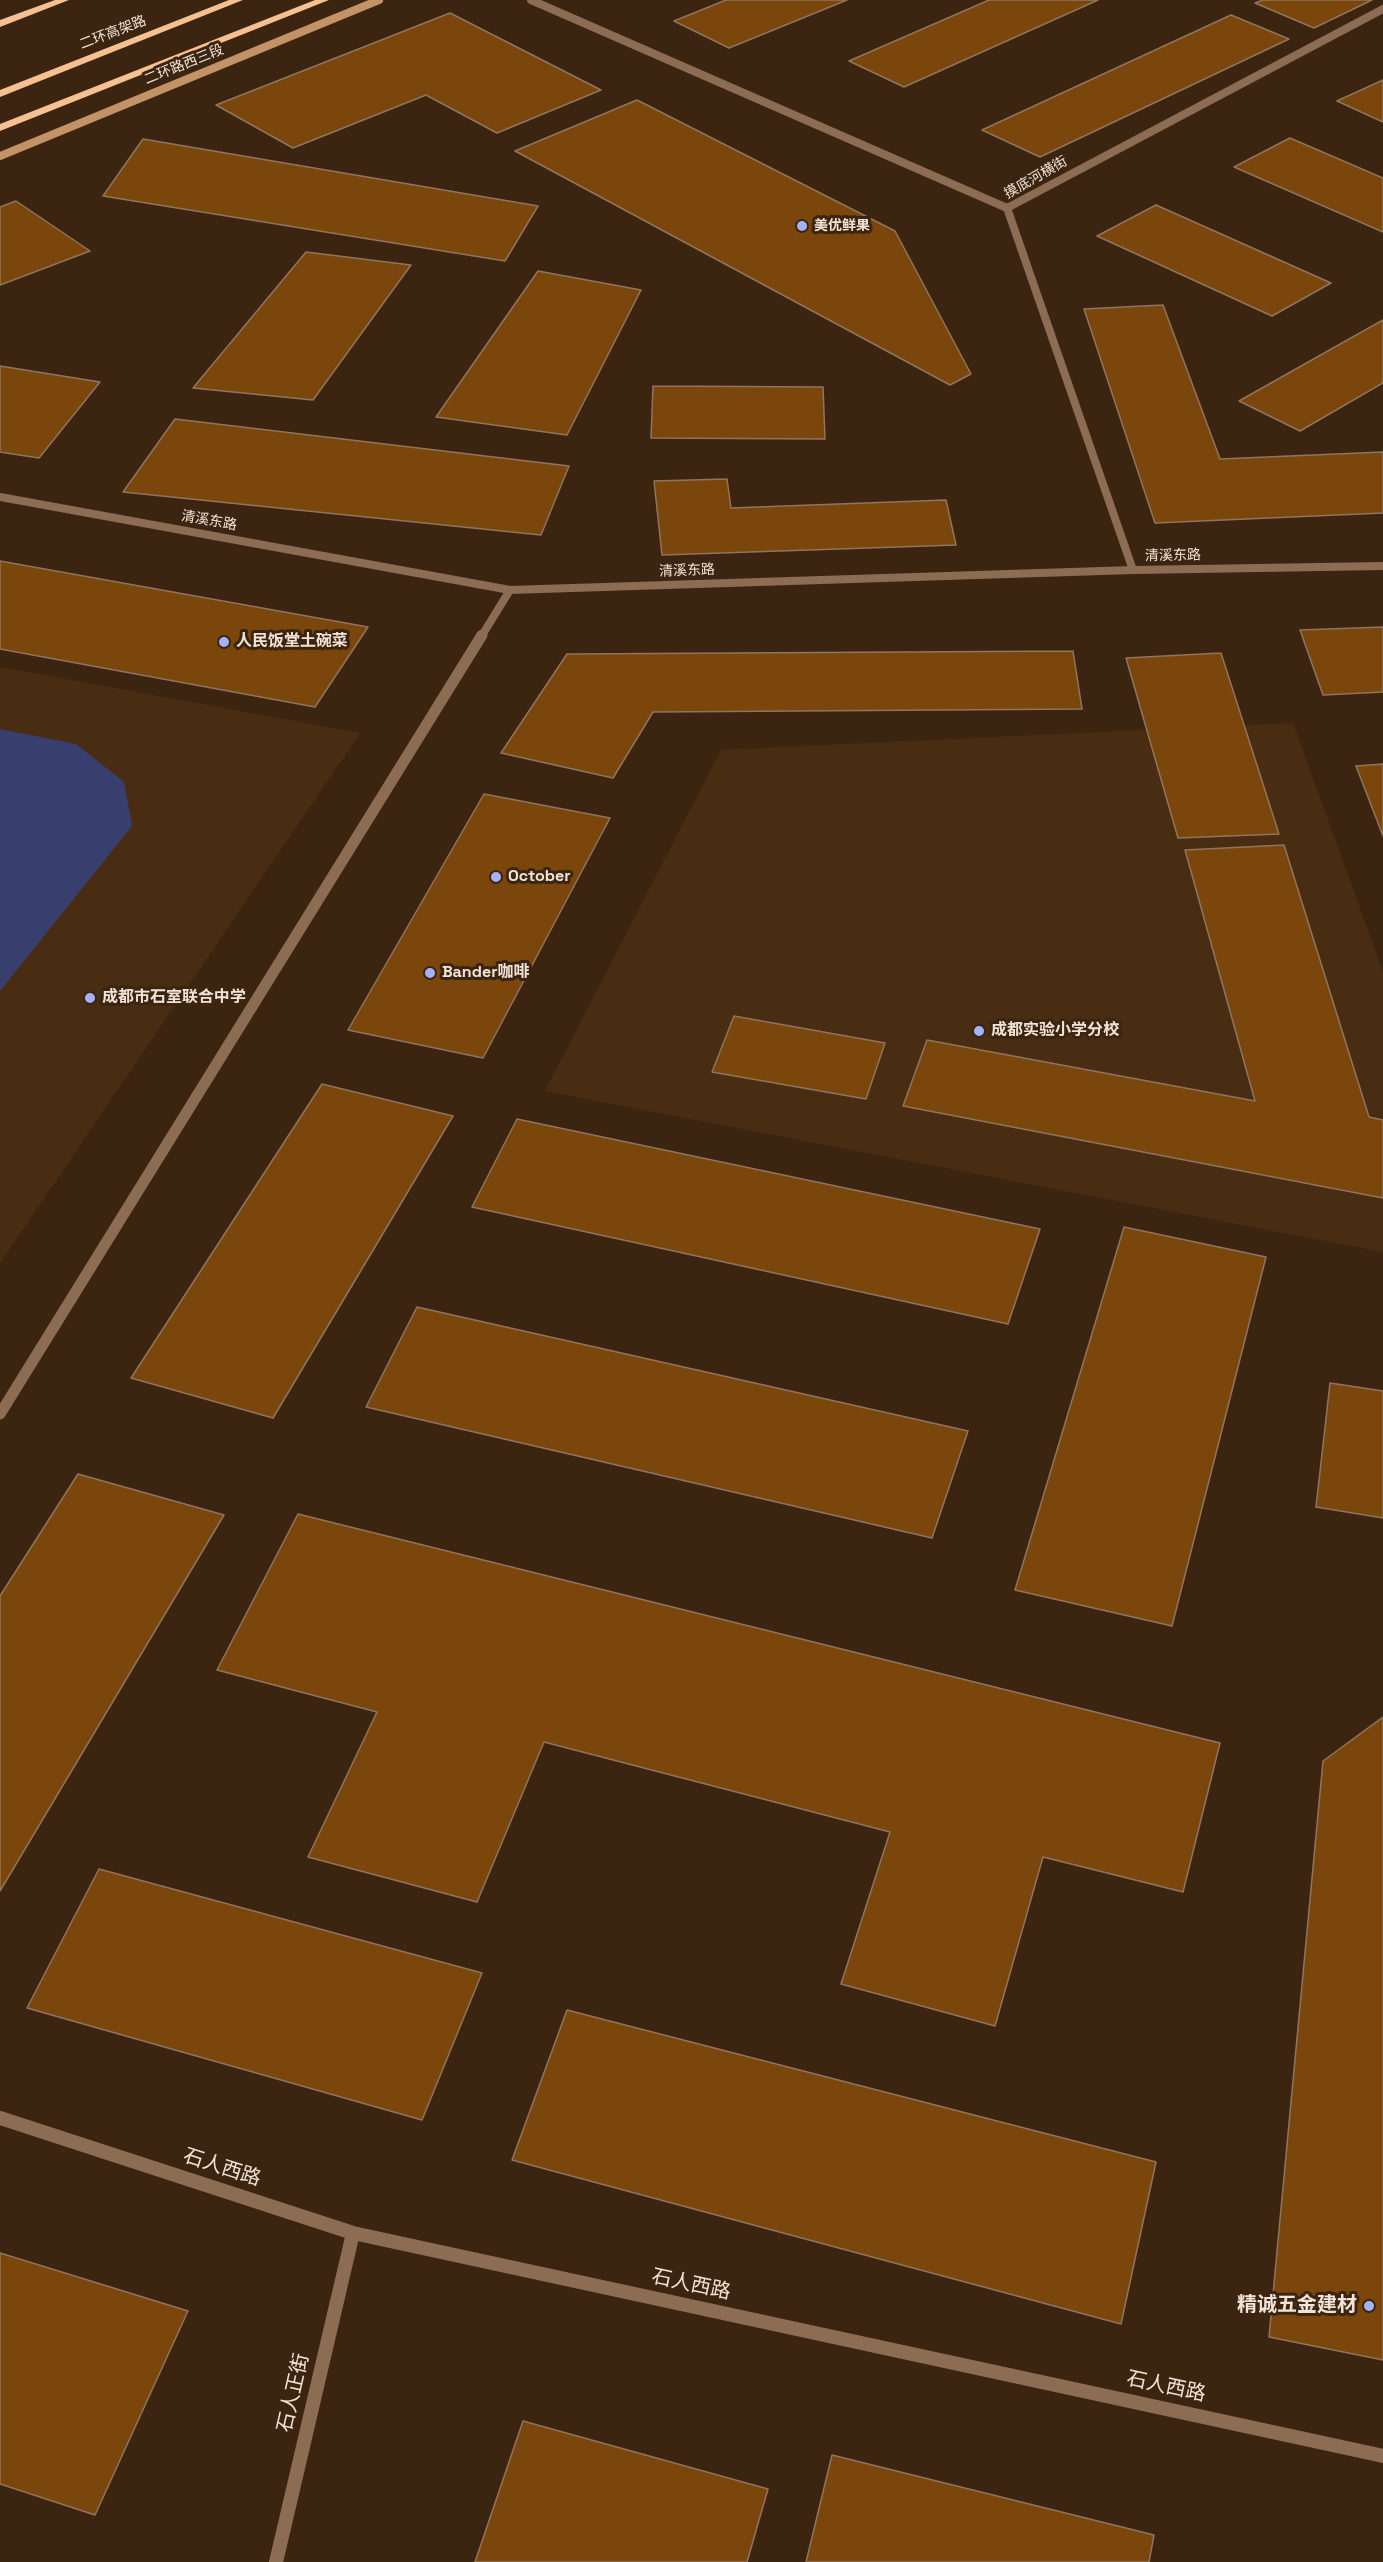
<!DOCTYPE html>
<html>
<head>
<meta charset="utf-8">
<style>
	body { margin:0 }
	canvas { display:block; background:#3c2510 }
</style>
</head>
<body>
<canvas width="1383" height="2562"></canvas>
<script>
const context = document.querySelector('canvas').getContext('2d');
context.lineJoin = 'round';
function fillPath(path, color) { context.fillStyle = color; context.fill(path, 'evenodd'); }
const poly = rows => new Path2D(rows.map(r => 'M' + r).join(''));
function strokePath(path, color, width, dash) { context.strokeStyle = color; context.lineWidth = width; context.lineCap = dash ? 'butt' : 'round'; context.setLineDash(dash || []); context.stroke(path); }
function write(font, color, halo, rows, align = 'center') {
  context.font = font + ' "Space Grotesk","Noto Sans SC",sans-serif'; context.lineWidth = 6; context.setLineDash([]); context.textBaseline = 'middle'; context.strokeStyle = halo; context.fillStyle = color; for (const [text, x, y, turn = 0] of rows) {
    context.save(); context.translate(x, y); context.rotate((+turn || 0) * Math.PI / 180); context.textAlign = isNaN(turn) ? turn : align; if (halo) context.strokeText(text, 0, 0); context.fillText(text, 0, 0); context.restore();
  }
}
fillPath(poly([
	[0,667,360,733,0,1263],
	[1293,723,1383,972,1383,1252,545,1091,721,750]
]), '#492d12');
fillPath(poly([
	[0,729,76,744,124,782,132,826,0,991]
]), '#383f6e');
const building = poly([
	[726,0,847,0,729,48,674,21,726,0],
	[989,0,1098,0,904,87,849,61,989,0],
	[1263,0,1372,0,1314,28,1255,3,1263,0],
	[450,13,601,90,497,133,426,95,293,148,216,105,450,13],
	[1231,15,1289,39,1040,157,982,130,1231,15],
	[1383,80,1383,122,1337,101,1383,80],
	[637,100,895,231,971,374,950,385,515,151,637,100],
	[1290,138,1383,178,1383,232,1234,167,1290,138],
	[143,139,538,206,505,261,103,196,143,139],
	[16,201,90,251,0,285,0,207,16,201],
	[1156,205,1331,283,1272,316,1097,236,1156,205],
	[306,252,411,265,313,400,193,388,306,252],
	[538,271,641,290,567,435,436,417,538,271],
	[1163,305,1220,459,1383,452,1383,513,1155,523,1084,309,1163,305],
	[1383,320,1383,383,1300,431,1239,401,1383,320],
	[0,366,100,382,39,458,0,452,0,366],
	[653,386,823,387,825,439,651,438,653,386],
	[175,419,569,466,541,535,123,492,175,419],
	[727,479,731,508,946,500,956,545,662,555,654,481,727,479],
	[0,561,368,627,315,707,0,649,0,561],
	[1383,627,1383,692,1323,695,1300,630,1383,627],
	[1073,651,1082,709,653,712,613,778,501,753,567,654,1073,651],
	[1221,653,1279,834,1178,838,1126,658,1221,653],
	[1383,764,1383,836,1356,766,1383,764],
	[484,794,610,818,483,1058,348,1030,484,794],
	[1284,845,1369,1117,1383,1120,1383,1198,903,1106,927,1040,1255,1101,1185,850,1284,845],
	[734,1016,885,1043,866,1099,712,1072,734,1016],
	[322,1084,453,1116,273,1418,131,1378,322,1084],
	[517,1119,1040,1229,1008,1324,472,1207,517,1119],
	[1124,1227,1266,1257,1172,1626,1015,1590,1124,1227],
	[417,1307,968,1431,932,1538,366,1407,417,1307],
	[1330,1383,1383,1391,1383,1518,1316,1507,1330,1383],
	[78,1474,224,1515,0,1891,0,1596,78,1474],
	[298,1514,1220,1743,1183,1892,1043,1857,995,2026,841,1984,890,1832,544,1742,477,1902,308,1857,377,1712,217,1670,298,1514],
	[1383,1717,1383,2360,1269,2337,1323,1761,1383,1717],
	[99,1869,482,1973,422,2120,27,2008,99,1869],
	[567,2010,1156,2162,1121,2324,512,2160,567,2010],
	[0,2253,188,2311,95,2515,0,2484,0,2253],
	[523,2421,768,2489,747,2562,475,2562,523,2421],
	[832,2455,1154,2535,1149,2562,806,2562,832,2455]
]);
fillPath(building, '#7a460c');
strokePath(building, '#90755e', 1.5);
strokePath(poly([
	[531,0,1007,208],
	[0,497,510,590,1133,570,1383,566],
	[1133,570,1007,208,1383,9],
	[481,637,510,590]
]), '#8c6d53', 8);
strokePath(poly([
	[0,1414,482,635]
]), '#8c6d53', 11);
strokePath(poly([
	[0,2118,353,2233,1383,2456],
	[276,2562,353,2233]
]), '#8c6d53', 14);
strokePath(poly([
	[0,156,379,0]
]), '#c39368', 8);
fillPath(poly([
	[55,0,69,0,0,27,0,20,55,0],
	[229,0,243,0,0,97,0,90,229,0],
	[315,0,329,0,0,131,0,124,315,0]
]), '#f6c090');
for (const [x, y, r, color] of [
	[802,226,6,"#a4b2fc"],
	[224,642,6,"#a4b2fc"],
	[496,877,6,"#a4b2fc"],
	[430,973,6,"#a4b2fc"],
	[90,998,6,"#a4b2fc"],
	[979,1031,6,"#a4b2fc"],
	[1369,2306,6,"#a4b2fc"]
]) { const dot = new Path2D(); dot.arc(x, y, r, 0, 2 * Math.PI); context.fillStyle = color; context.fill(dot); strokePath(dot, '#3c2510', 2); }
write('14px', '#f2e3d7', '#3c2510', [
	["二环高架路",113,33,-21],
	["二环路西三段",184,65,-22],
	["摸底河横街",1036,178,-30],
	["清溪东路",209,521,10],
	["清溪东路",1173,556,-1],
	["清溪东路",687,571,-2]
]);
write('bold 14px', '#f2e3d7', '#3c2510', [
	["美优鲜果",814,226]
], 'left');
write('bold 16px', '#f2e3d7', '#3c2510', [
	["人民饭堂土碗菜",236,642],
	["October",508,877],
	["Bander咖啡",442,973],
	["成都市石室联合中学",102,998],
	["成都实验小学分校",991,1031]
], 'left');
write('20px', '#f2e3d7', '#3c2510', [
	["石人西路",222,2168,18],
	["石人西路",691,2285,12],
	["石人西路",1166,2387,12],
	["石人正街",294,2393,-77]
]);
write('bold 20px', '#f2e3d7', '#3c2510', [
	["精诚五金建材",1357,2306]
], 'right');
</script>
</body>
</html>
